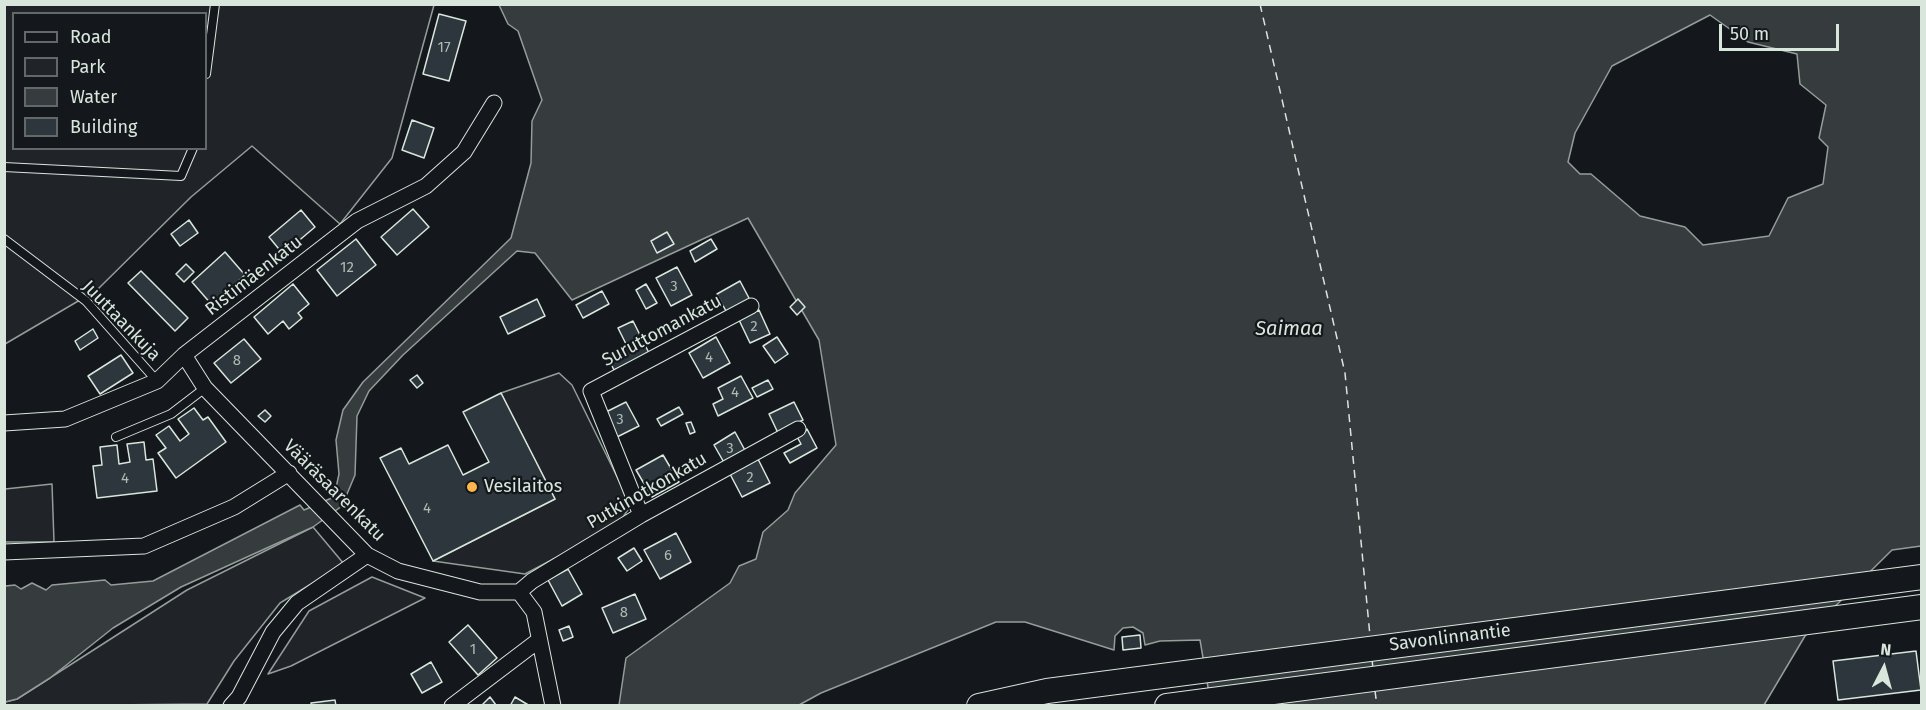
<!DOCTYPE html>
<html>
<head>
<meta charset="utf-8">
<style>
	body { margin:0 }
	#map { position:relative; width:1926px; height:710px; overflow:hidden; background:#14181c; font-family:"Fira Sans",sans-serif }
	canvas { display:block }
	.frame { position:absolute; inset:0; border:6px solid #d8e6dc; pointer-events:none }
	.legend { position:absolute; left:12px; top:12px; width:195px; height:138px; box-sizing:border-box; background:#14181c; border:2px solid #626a69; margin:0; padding:8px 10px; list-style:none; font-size:18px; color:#d8e6dc }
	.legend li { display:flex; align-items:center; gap:12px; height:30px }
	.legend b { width:30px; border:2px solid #626a69 }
	.north { position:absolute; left:1854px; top:638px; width:60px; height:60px; -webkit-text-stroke:4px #14181c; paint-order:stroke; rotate:6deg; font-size:16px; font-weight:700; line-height:24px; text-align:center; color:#d8e6dc }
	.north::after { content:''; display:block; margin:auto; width:21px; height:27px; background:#d8e6dc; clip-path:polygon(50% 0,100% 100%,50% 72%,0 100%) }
	.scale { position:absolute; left:1719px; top:24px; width:120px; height:27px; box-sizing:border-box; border:3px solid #d8e6dc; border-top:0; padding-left:8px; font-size:18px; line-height:21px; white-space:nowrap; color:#d8e6dc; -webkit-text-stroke:4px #14181c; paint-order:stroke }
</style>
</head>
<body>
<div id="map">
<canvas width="1926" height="710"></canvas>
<div class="frame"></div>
<ul class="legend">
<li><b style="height:8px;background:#14181c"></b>Road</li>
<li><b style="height:16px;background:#202428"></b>Park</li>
<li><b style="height:16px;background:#363b3e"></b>Water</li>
<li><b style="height:16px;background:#2c363c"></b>Building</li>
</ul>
<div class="north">N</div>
<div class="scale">50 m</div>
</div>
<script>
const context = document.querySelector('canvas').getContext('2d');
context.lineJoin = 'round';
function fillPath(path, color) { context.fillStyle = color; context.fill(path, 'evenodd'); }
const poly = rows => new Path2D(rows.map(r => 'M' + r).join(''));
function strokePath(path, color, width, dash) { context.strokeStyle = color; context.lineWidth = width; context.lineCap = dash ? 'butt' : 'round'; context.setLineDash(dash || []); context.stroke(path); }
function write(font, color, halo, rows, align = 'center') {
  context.font = font + ' "Fira Sans",sans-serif'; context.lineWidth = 4.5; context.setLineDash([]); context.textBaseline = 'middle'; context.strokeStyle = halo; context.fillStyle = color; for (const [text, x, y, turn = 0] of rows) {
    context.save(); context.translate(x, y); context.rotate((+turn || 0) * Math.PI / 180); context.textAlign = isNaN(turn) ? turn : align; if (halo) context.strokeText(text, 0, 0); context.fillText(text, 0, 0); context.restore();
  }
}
const green = poly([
	[4,5,434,5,392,158,340,224,252,146,191,197,97,290,5,344,4,5],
	[14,14,206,14,206,148,14,148,14,14],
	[559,373,572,385,626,495,629,508,618,525,525,574,433,561,555,499,501,393,559,373],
	[52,484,54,542,5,542,5,489,52,484],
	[313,527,344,564,280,603,234,661,207,704,5,706,5,702,17,699,187,590,313,527],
	[372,577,425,598,291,666,268,674,309,611,372,577]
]);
fillPath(green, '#202428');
strokePath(green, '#939e99', 1.5);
const water = poly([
	[499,5,1921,5,1921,546,1892,550,1805,636,1764,705,1211,705,1200,640,1160,641,1145,645,1143,633,1133,627,1123,628,1115,636,1114,650,1025,622,996,622,821,693,799,705,619,705,626,658,730,583,739,566,756,559,763,532,788,510,795,493,836,445,819,340,748,218,572,300,535,253,517,251,403,355,369,391,357,416,355,475,342,506,313,527,181,587,113,628,50,678,17,699,5,702,5,586,15,585,21,589,32,583,46,590,52,585,105,580,111,585,153,581,300,505,304,510,334,497,339,474,336,440,343,410,363,382,511,238,531,163,532,121,542,100,518,31,508,24,499,5],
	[1710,15,1748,42,1797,54,1800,84,1826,105,1819,138,1828,147,1823,184,1788,198,1769,236,1703,245,1685,227,1640,216,1591,174,1580,174,1568,162,1575,133,1612,66,1710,15]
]);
fillPath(water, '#363b3e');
strokePath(water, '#939e99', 1.5);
strokePath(poly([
	[1260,4,1345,373,1370,636],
	[1372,659,1373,669],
	[1375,691,1377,706]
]), '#d8e6dc', 1.5, [8, 6]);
const building = poly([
	[439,14,466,21,449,81,423,74,439,14],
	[412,120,434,128,424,158,402,150,412,120],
	[413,209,429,227,397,255,381,237,413,209],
	[301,210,315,227,283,254,269,237,301,210],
	[189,220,198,233,180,246,171,234,189,220],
	[667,232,674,244,657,253,651,241,667,232],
	[356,239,376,265,337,296,317,270,356,239],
	[711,239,717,249,695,262,690,251,711,239],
	[225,252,245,275,212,305,192,282,225,252],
	[186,264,194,272,184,282,176,274,186,264],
	[677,267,692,295,671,306,656,278,677,267],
	[141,271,188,318,175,331,128,283,141,271],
	[740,281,750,300,727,313,717,294,740,281],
	[293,284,309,304,298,313,302,318,289,329,283,321,268,334,254,317,293,284],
	[646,284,657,303,646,309,636,290,646,284],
	[602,291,609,304,583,318,576,305,602,291],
	[537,299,545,316,508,334,500,317,537,299],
	[798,299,805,307,797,315,790,307,798,299],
	[759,310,770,334,750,343,739,320,759,310],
	[633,321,649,353,614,370,607,356,627,346,618,328,633,321],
	[93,329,98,338,80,350,75,341,93,329],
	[716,337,730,363,703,378,689,353,716,337],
	[777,337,788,354,775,363,763,346,777,337],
	[244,339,261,359,231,383,214,363,244,339],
	[121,355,133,373,100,394,88,376,121,355],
	[417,375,423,383,417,388,410,380,417,375],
	[741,376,753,398,718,416,713,404,723,399,718,388,741,376],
	[768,380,773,389,757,397,752,388,768,380],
	[501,393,555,499,433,561,380,458,401,448,409,464,448,445,463,475,489,462,463,412,501,393],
	[626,402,639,426,615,438,602,414,626,402],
	[794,402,803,420,778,433,769,414,794,402],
	[679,407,683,414,661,426,657,419,679,407],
	[194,408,203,420,208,417,226,442,176,478,158,453,166,448,156,435,169,426,180,441,189,434,178,419,194,408],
	[265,410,271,416,265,422,258,416,265,410],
	[691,422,695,432,690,434,686,423,691,422],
	[807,429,817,448,790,463,784,453,801,444,796,435,807,429],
	[735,432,747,454,726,466,714,445,735,432],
	[144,442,146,460,153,459,157,491,97,498,93,466,102,465,100,447,117,445,119,464,130,462,127,444,144,442],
	[663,455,679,482,652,497,636,470,663,455],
	[758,459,770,483,742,497,730,474,758,459],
	[676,533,691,562,660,579,644,550,676,533],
	[634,548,642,561,627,571,618,558,634,548],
	[568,569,582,594,562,606,548,580,568,569],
	[635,594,646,619,613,633,602,608,635,594],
	[468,625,497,658,478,675,449,642,468,625],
	[569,626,573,637,563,641,559,630,569,626],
	[1140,635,1141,648,1123,650,1122,637,1140,635],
	[1916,651,1921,690,1838,700,1833,661,1916,651],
	[431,662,442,682,422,693,411,674,431,662],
	[490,697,496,705,481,706,490,697],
	[515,697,530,706,510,706,515,697],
	[335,700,336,706,312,706,311,703,335,700]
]);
fillPath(building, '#2c363c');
strokePath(building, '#d8e6dc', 1.5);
const service = poly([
	[206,74,215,4],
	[4,167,181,176,193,148],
	[4,239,86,301,157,381],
	[116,437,171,414,205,388]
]);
const minor = poly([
	[184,355,205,388,367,555,398,571,480,592,519,592,534,612,553,706],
	[4,423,65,419,157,381,184,355,357,221,426,186,464,152,494,103],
	[641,515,591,391,751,306],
	[4,552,144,546,234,507,289,473],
	[519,592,532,581,641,515,798,429],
	[231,706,239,697,273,632,297,603,367,555],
	[452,706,539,640]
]);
const trunk = poly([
	[979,706,1047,691,1922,577],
	[1167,706,1922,607]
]);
strokePath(service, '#d8e6dc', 10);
strokePath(minor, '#d8e6dc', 17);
strokePath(trunk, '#d8e6dc', 26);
strokePath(service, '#14181c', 8);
strokePath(minor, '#14181c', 15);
strokePath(trunk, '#14181c', 24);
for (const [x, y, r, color] of [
	[472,487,6,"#ffb74d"]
]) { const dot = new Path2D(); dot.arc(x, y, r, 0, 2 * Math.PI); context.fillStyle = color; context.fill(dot); strokePath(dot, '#14181c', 2); }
write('15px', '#adbab4', null, [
	["17",444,48],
	["12",347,268],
	["3",674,287],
	["2",754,327],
	["4",709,358],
	["8",237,361],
	["4",735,393],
	["3",620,420],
	["3",730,449],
	["2",750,478],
	["4",125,479],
	["4",427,509],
	["6",668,556],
	["8",624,613],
	["1",473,650]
]);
write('18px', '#d8e6dc', '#14181c', [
	["Ristimäenkatu",254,276,-38],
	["Juuttaankuja",121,321,46],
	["Suruttomankatu",662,331,-28],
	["Vääräsaarenkatu",334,491,45],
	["Putkinotkonkatu",647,491,-30],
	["Savonlinnantie",1450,638,-7]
]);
write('18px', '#d8e6dc', '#14181c', [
	["Vesilaitos",484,487]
], 'left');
write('italic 20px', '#d8e6dc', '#14181c', [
	["Saimaa",1289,329]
]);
</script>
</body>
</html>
